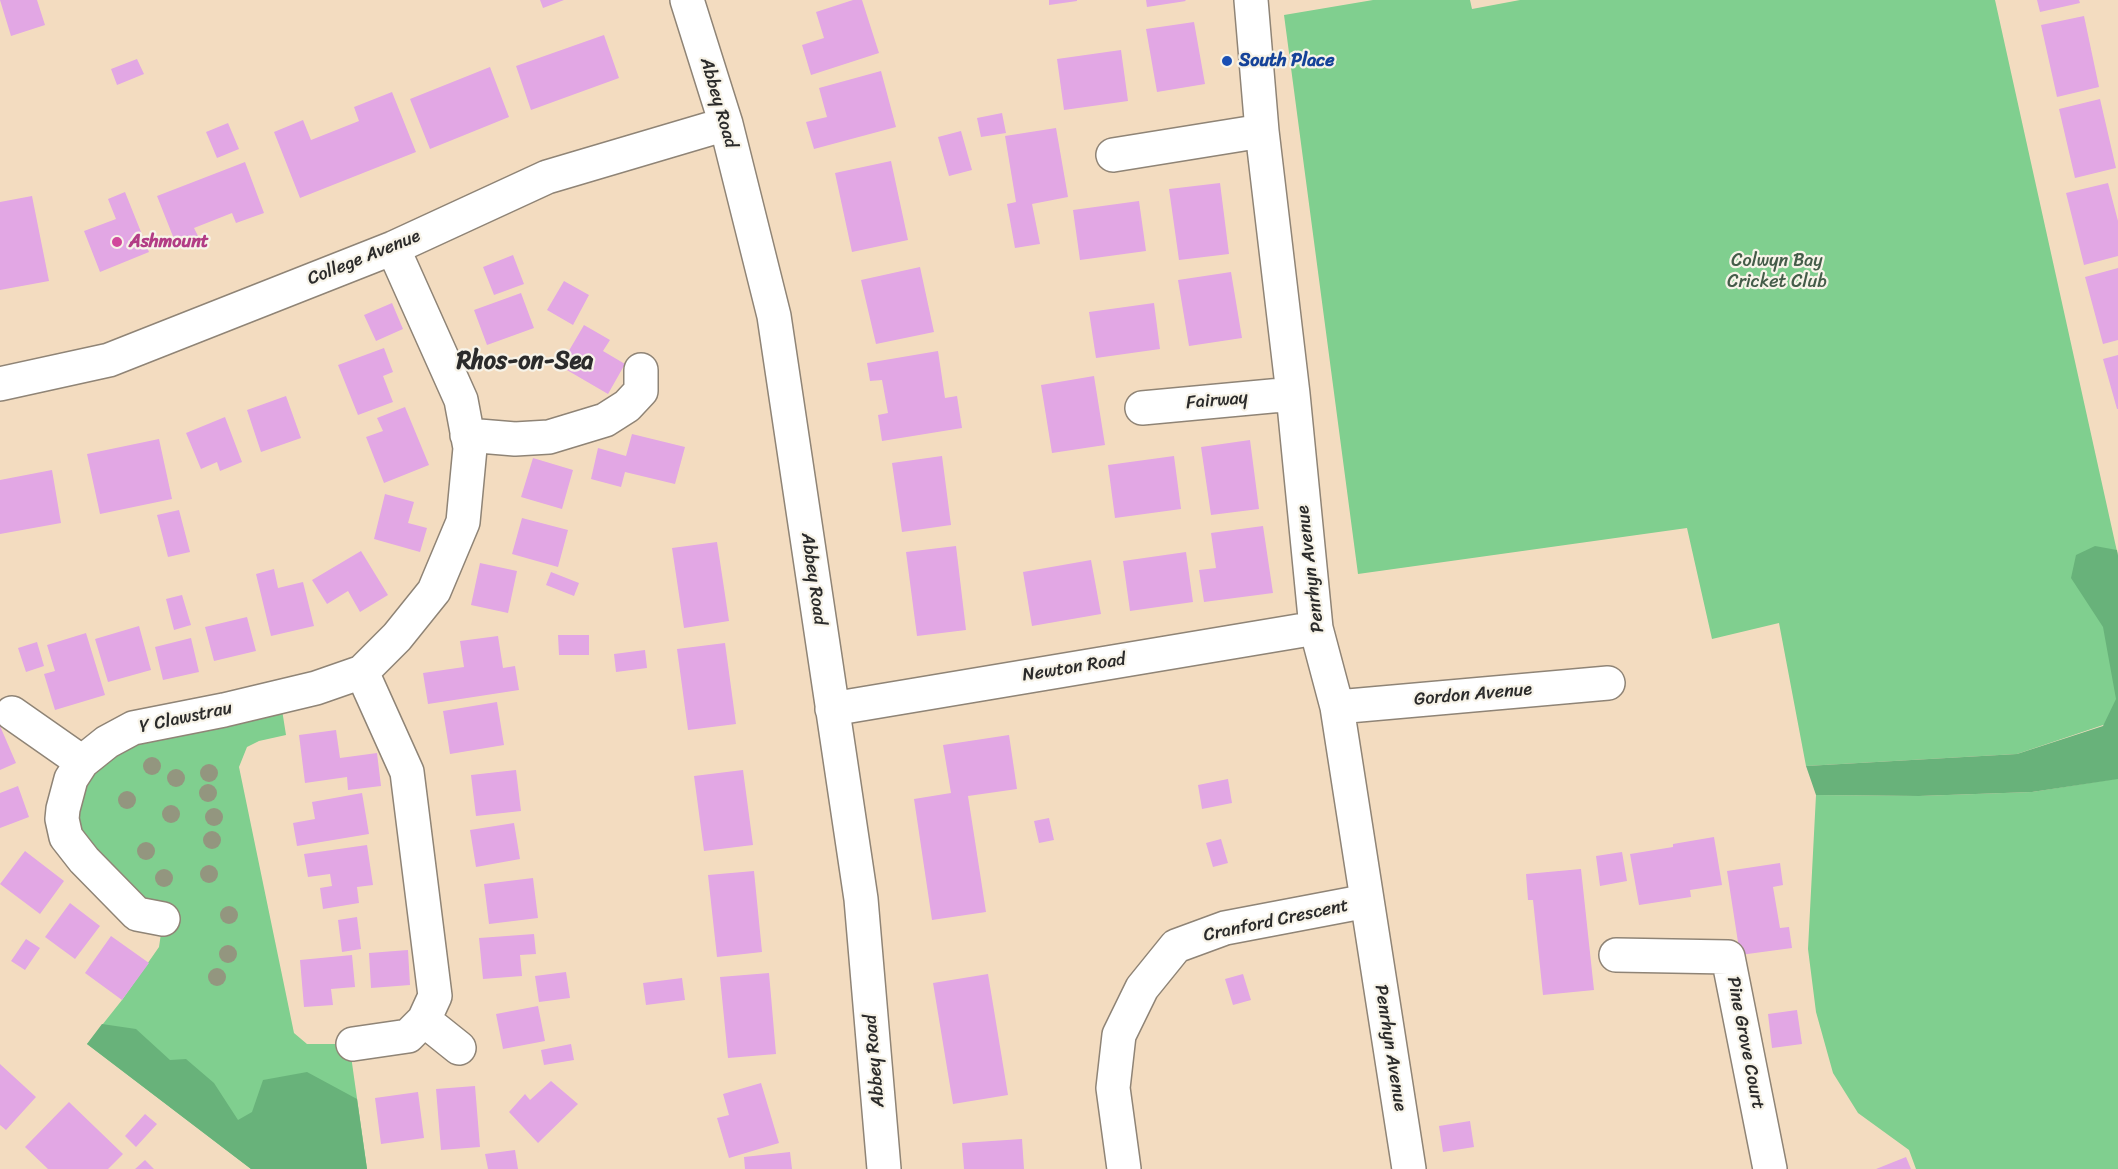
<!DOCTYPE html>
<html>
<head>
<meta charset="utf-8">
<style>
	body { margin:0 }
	canvas { display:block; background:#f3dcc0 }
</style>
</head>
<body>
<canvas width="2118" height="1169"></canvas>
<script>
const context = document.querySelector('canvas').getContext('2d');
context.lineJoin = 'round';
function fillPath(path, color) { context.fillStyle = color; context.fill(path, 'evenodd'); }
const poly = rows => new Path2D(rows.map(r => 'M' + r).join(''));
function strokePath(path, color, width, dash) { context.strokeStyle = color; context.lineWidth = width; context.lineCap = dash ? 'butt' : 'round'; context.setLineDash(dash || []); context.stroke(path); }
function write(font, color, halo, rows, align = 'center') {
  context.font = font + ' Sriracha,sans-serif'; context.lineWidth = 4.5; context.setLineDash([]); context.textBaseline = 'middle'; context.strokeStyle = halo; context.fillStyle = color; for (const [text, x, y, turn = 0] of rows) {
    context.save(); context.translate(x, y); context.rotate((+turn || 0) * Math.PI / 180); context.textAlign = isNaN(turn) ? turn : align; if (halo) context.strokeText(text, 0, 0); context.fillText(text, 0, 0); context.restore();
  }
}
fillPath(poly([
	[1373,0,1470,0,1472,9,1520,0,1995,0,2118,556,2118,720,2017,754,1806,766,1779,623,1712,639,1687,528,1358,574,1284,15],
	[280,697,286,735,259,741,247,747,239,767,294,1033,307,1044,353,1044,352,1063,367,1169,251,1169,87,1044,122,1000,159,947,163,920,137,914,63,809,82,762],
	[2114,779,2118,779,2118,1169,1916,1169,1909,1150,1858,1113,1833,1073,1816,1012,1808,949,1816,795,1919,796,2032,792]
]), '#80cf8f');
fillPath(poly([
	[2095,546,2117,550,2118,556,2118,779,2032,792,1919,796,1816,795,1806,766,2017,754,2103,726,2116,699,2103,627,2071,578,2076,555],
	[102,1024,136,1029,170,1060,186,1059,214,1083,238,1120,252,1112,263,1080,307,1072,357,1099,367,1169,251,1169,87,1044]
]), '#68b27a');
fillPath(poly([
	[0,0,37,0,45,25,11,36],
	[540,0,564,0,543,8],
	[853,0,862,0,879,53,811,75,802,45,824,38,816,12],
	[1049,0,1077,0,1077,1,1049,5],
	[1146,0,1185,0,1186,1,1147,7],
	[2037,0,2079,0,2080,3,2040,12],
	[2084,16,2099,87,2057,97,2041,25],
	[1194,22,1205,84,1157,92,1146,29],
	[604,35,619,78,531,110,516,66],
	[1121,50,1128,101,1064,110,1057,59],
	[137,59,144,74,117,85,111,69],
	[490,67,509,117,430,149,410,99],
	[881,71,896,127,814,149,806,122,827,117,819,88],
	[392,92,416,152,300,198,274,132,303,120,311,140,359,121,354,107],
	[2100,99,2116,168,2075,178,2059,109],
	[1002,113,1006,133,981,137,977,118],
	[228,123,239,149,217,158,206,132],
	[1056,128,1068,197,1032,204,1040,244,1015,248,1007,204,1016,202,1005,136],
	[961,131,972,170,949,176,938,137],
	[891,161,908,240,852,252,835,173],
	[245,162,264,213,236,223,232,213,194,228,198,236,176,244,157,196],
	[1220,183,1229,254,1179,260,1169,189],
	[2108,183,2118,221,2118,256,2084,265,2066,193],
	[125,192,149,252,100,272,84,231,116,219,108,199],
	[32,196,49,281,0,290,0,202],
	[1139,201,1146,251,1080,260,1073,210],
	[513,255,524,284,494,295,483,267],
	[920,267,934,332,876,344,861,280],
	[2118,268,2118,340,2103,344,2085,277],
	[1231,272,1242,338,1189,346,1178,280],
	[564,281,589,295,573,325,547,310],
	[521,293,534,328,487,345,474,310],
	[392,303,403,329,376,341,364,315],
	[1154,303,1160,349,1096,358,1089,312],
	[584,325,610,340,603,351,625,364,608,394,560,366],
	[384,348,393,372,383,376,393,402,358,415,338,365],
	[938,351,945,398,957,396,962,428,882,441,878,415,888,413,882,380,870,381,867,363],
	[2118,355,2118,409,2117,409,2103,359],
	[1094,376,1105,445,1052,453,1041,385],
	[286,396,301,438,261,452,247,410],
	[405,407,429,465,384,483,366,437,383,431,377,418],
	[225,417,242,462,220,471,217,462,201,469,186,433],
	[632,434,685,447,675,484,625,472,621,487,591,479,598,448,626,456],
	[159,439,172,499,100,514,87,454],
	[1250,440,1259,509,1211,515,1201,447],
	[942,456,951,525,902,532,892,463],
	[1174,456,1181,509,1115,518,1108,465],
	[533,458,573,470,562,509,521,497],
	[52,470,61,523,0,534,0,480],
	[385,494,414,502,408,523,427,528,420,552,374,539],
	[179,510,190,552,168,557,157,515],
	[522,518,568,530,558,567,512,554],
	[1263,526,1273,593,1204,602,1199,570,1216,568,1211,533],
	[717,542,729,621,684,628,672,548],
	[956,546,966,630,917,636,906,552],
	[361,551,388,595,360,612,348,591,327,604,312,580],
	[1186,552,1193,602,1130,611,1123,561],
	[1091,560,1101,614,1032,626,1023,572],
	[480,563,517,571,508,613,471,605],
	[274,569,278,588,303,582,314,626,271,636,256,574],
	[551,572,579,583,574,596,546,585],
	[182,595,191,625,174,630,166,599],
	[247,617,256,651,214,661,205,627],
	[139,626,151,670,108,682,95,639],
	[86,633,105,695,55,710,44,674,55,671,47,645],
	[558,635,589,635,589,655,559,655],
	[498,636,503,668,515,666,519,690,428,704,423,673,464,667,460,641],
	[191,638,199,672,163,680,155,647],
	[37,642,44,666,26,672,18,648],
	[725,643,736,724,688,730,677,649],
	[645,650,647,668,616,672,614,654],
	[497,702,504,745,450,754,443,711],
	[0,726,16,763,0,770],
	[336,730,340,758,377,753,381,786,348,790,347,777,305,783,299,735],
	[1009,735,1017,789,968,796,986,912,932,920,914,799,951,793,943,745],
	[516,770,521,811,476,816,471,775],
	[743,770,753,845,704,851,694,776],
	[1228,779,1232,803,1202,809,1198,785],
	[18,786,29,817,0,828,0,793],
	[362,793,369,834,297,846,293,823,315,819,312,802],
	[1049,818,1054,840,1039,843,1034,821],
	[514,823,520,859,476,867,470,830],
	[1714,837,1722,885,1690,890,1691,897,1639,905,1630,854,1673,847,1673,844],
	[1221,839,1228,863,1213,867,1206,843],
	[367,845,373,885,357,887,359,903,323,909,320,888,332,886,330,874,308,877,304,854],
	[25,851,64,881,40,914,0,884],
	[1622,852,1627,881,1600,886,1596,856],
	[1780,863,1783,885,1773,887,1780,928,1789,927,1792,948,1740,955,1727,871],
	[1581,869,1594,990,1543,995,1533,900,1528,900,1526,874],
	[754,871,762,952,717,957,708,875],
	[533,878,538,918,489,924,484,884],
	[70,903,100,926,75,959,45,937],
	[357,917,361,949,342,952,338,920],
	[534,934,536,954,520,955,522,976,483,979,479,938],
	[111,936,149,963,122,1000,85,973],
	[26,939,40,948,25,970,11,961],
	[408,950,410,985,371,988,369,953],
	[352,955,355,987,331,989,333,1005,304,1007,300,960],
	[566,972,570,998,539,1002,535,976],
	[769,973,776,1054,728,1058,720,977],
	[988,974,1008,1095,953,1104,933,983],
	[1243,974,1251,1000,1233,1005,1225,979],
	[682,978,685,1000,646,1005,643,983],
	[538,1006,545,1041,503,1049,496,1014],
	[1797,1010,1802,1044,1772,1048,1768,1014],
	[571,1044,574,1060,544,1065,541,1050],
	[0,1064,36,1097,6,1130,0,1125],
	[551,1081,578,1104,538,1143,509,1112,525,1094,530,1100],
	[761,1083,779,1143,729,1158,717,1118,729,1115,723,1094],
	[475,1086,480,1147,441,1150,436,1089],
	[418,1092,424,1138,381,1144,375,1098],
	[69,1102,123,1154,108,1169,48,1169,25,1147],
	[145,1114,157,1124,136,1147,125,1136],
	[1470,1121,1474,1147,1443,1152,1439,1126],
	[1022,1139,1024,1169,964,1169,962,1143],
	[515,1150,518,1169,488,1169,485,1154],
	[790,1152,792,1169,745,1169,744,1157],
	[1906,1157,1911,1169,1876,1169],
	[145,1160,154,1169,135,1169]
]), '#e2a7e4');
const minor = poly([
	[687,0,726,124,774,316,861,899,884,1169],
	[1251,0,1262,131,1293,394,1316,628,1337,707,1409,1169],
	[1113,155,1262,131],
	[0,384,109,360,393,248,547,177,726,124],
	[1142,408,1293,394],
	[467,435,515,439,549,437,605,420,627,406,641,391,641,370],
	[1337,707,1608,683],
	[832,709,1316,628],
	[12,713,82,762],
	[163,919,137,914,84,860,66,837,62,819,63,809,71,779,82,762,107,742,133,728,224,710,316,688,362,672,397,637,434,591,463,522,470,448,461,400,393,248],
	[1616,955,1728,957,1770,1169],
	[424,1020,459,1048],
	[353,1044,408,1036,424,1020,435,996,407,772,362,672],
	[1124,1169,1113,1088,1119,1035,1142,988,1176,946,1225,928,1367,901]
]);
strokePath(minor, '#8f8476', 36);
strokePath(minor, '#fff', 33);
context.fillStyle = '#93967f';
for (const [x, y] of [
	[152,766],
	[209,773],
	[176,778],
	[208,793],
	[127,800],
	[171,814],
	[214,817],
	[212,840],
	[146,851],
	[209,874],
	[164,878],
	[229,915],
	[228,954],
	[217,977]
]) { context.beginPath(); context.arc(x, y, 9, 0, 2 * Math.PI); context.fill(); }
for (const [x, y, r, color] of [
	[1227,61,6,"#1a4fb4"],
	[117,242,6,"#d1479c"]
]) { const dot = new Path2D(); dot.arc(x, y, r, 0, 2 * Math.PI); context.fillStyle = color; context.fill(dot); strokePath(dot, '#f7f3e8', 2); }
write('bold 18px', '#164399', '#f7f3e8', [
	["South Place",1239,61]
], 'left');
write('18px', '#2b2b2b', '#f7f3e8', [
	["Abbey Road",718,103,74],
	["College Avenue",364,258,-22],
	["Fairway",1217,401,-5],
	["Penrhyn Avenue",1311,569,-97],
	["Abbey Road",813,579,82],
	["Newton Road",1074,668,-9],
	["Gordon Avenue",1473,695,-5],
	["Y Clawstrau",186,718,-12],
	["Cranford Crescent",1276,921,-12],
	["Pine Grove Court",1745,1043,79],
	["Penrhyn Avenue",1390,1048,81],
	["Abbey Road",875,1061,-95]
]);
write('bold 18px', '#b23c85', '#f7f3e8', [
	["Ashmount",129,242]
], 'left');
write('18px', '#445c49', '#f7f3e8', [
	["Colwyn Bay",1777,261],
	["Cricket Club",1777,282]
]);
write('bold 24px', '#2b2b2b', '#f7f3e8', [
	["Rhos-on-Sea",525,362]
]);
</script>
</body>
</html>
